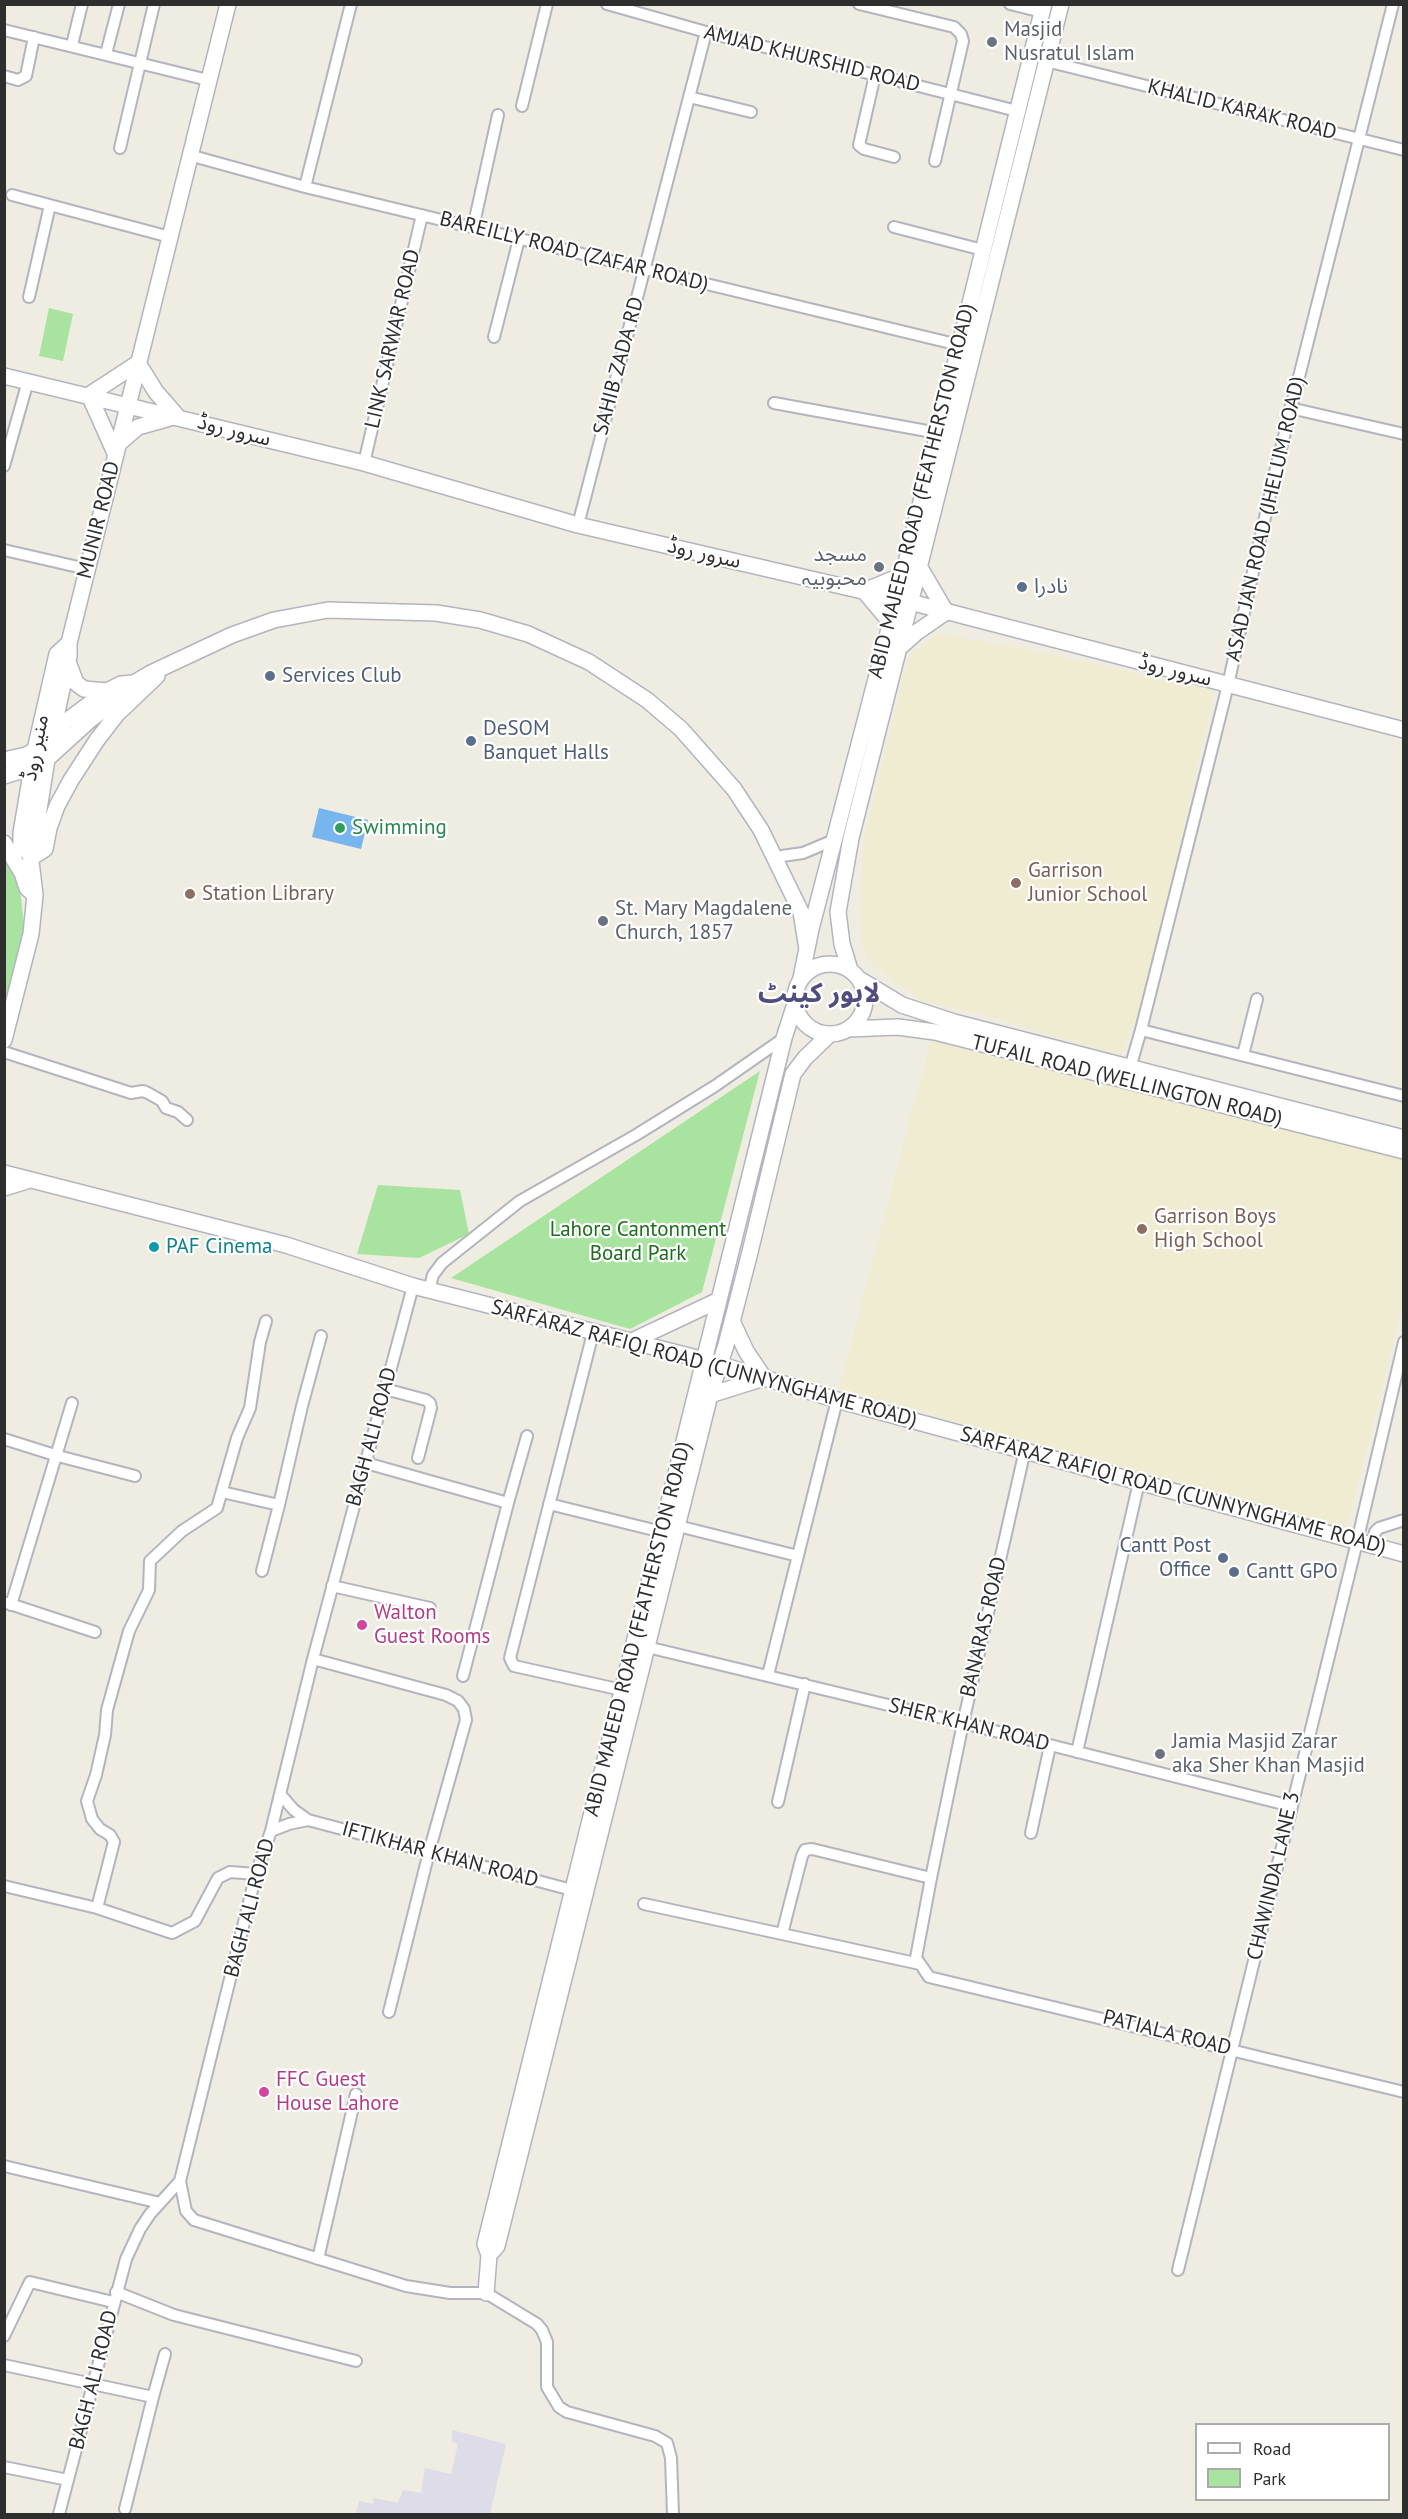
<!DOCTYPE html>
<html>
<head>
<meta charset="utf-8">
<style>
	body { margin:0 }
	#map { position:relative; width:1408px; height:2519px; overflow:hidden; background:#efece1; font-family:"PT Sans",sans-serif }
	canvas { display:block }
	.frame { position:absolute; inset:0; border:6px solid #2e2e2e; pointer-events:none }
	.legend { position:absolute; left:1195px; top:2423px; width:195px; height:78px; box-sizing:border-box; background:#fff; border:2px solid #ababab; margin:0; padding:8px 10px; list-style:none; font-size:18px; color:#2e2e2e }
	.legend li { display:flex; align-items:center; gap:12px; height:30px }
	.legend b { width:30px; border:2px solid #ababab }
</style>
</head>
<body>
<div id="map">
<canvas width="1408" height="2519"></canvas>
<div class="frame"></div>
<ul class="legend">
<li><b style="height:8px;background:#fff"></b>Road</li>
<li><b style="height:16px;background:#a8e49f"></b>Park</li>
</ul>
</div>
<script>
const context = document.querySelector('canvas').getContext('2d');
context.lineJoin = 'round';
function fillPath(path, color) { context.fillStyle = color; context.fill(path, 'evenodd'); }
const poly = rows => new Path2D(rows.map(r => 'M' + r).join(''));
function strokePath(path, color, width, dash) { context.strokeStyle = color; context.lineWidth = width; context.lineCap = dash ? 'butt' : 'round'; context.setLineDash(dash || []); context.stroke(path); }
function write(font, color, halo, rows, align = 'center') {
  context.font = font + ' "PT Sans","Noto Sans Arabic",sans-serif'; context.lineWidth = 4.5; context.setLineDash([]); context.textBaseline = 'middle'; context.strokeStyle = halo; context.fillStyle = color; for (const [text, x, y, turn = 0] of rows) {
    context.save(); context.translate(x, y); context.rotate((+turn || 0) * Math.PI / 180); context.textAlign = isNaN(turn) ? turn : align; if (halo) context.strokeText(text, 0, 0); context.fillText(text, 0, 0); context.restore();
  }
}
fillPath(poly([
	[939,633,1069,658,1214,691,1142,1014,1133,1024,1121,1055,1018,1026,1001,1019,923,1001,867,960,859,922,863,843,905,671,912,654],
	[932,1036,1403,1157,1403,1302,1347,1529,839,1389]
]), '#efecd1');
fillPath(poly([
	[452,2430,506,2444,490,2514,356,2514,359,2501,373,2504,374,2498,398,2503,403,2490,421,2493,425,2468,451,2474,458,2444,452,2442]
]), '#dddce8');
fillPath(poly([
	[49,308,73,314,63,361,39,356],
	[5,860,20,889,24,925,12,980,5,1001],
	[760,1071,702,1292,630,1329,451,1278],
	[378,1185,460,1190,469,1234,419,1258,357,1254]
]), '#a8e49f');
fillPath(poly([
	[319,808,368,820,361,849,312,837]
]), '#77b5ee');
const street = poly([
	[607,4,706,32,1017,111],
	[859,4,954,27,961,34,963,41,935,161],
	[1010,4,1042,12],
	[4,30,208,80],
	[72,45,82,4],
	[106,54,119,4],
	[1046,61,1404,150],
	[875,75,859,145,864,149,894,157],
	[4,76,18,80,26,76,34,37],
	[689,97,751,112],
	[522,106,547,4],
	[120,148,154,4],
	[189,155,305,187,959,345],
	[305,187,351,4],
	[12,195,170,237],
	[894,227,983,250],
	[473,228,498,115],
	[29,297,50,205],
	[494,337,519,239],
	[774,403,938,433],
	[1290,408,1404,434],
	[364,463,422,215],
	[4,466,28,381],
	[578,525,706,32],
	[4,550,87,569],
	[775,857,803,853,834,840],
	[1141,1030,1404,1096],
	[4,1052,131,1093,143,1091,148,1093,162,1101,166,1108,178,1112,187,1120],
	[1243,1055,1257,999],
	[1130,1068,1141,1030,1228,685,1275,472,1393,4],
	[429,1290,433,1275,442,1263,520,1201,636,1135,715,1086,784,1038],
	[593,1333,510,1658,514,1666,622,1690],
	[385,1389,426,1400,430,1403,431,1408,418,1458],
	[4,1439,58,1456,135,1476],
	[1025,1450,963,1723,931,1878,916,1958,923,1968,929,1977,1404,2092],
	[366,1463,508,1503,463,1676],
	[222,1492,279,1505,302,1406,321,1336],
	[508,1503,527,1436],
	[549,1504,662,1532],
	[678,1526,798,1556],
	[1372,1545,1375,1532,1379,1528,1404,1520],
	[262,1571,279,1505],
	[332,1586,430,1608],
	[7,1603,95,1632],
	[11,1605,72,1403],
	[647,1647,963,1723,1291,1806],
	[313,1659,446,1695,458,1701,464,1709,466,1720,429,1852,389,2012],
	[768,1675,837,1400],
	[1077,1752,1139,1482],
	[280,1794,294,1810,308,1820,572,1890],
	[778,1802,805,1684],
	[271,1831,289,1824,308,1820],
	[1031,1833,1050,1746],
	[4,1886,97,1908,172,1933,195,1921,218,1878,230,1872,256,1874],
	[644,1904,920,1964],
	[97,1908,114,1842,110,1835,100,1829,92,1819,87,1801,96,1775,105,1735,107,1710,129,1631,149,1590,150,1561,182,1531,217,1508,237,1438,250,1408,260,1342,266,1321],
	[782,1934,802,1856,805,1850,812,1849,931,1878],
	[4,2166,160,2203],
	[180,2181,186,2211,194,2220,406,2286,450,2293,486,2293,537,2324,542,2330,547,2342,547,2387,559,2407,567,2412,655,2436,667,2443,671,2458,673,2514],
	[318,2259,356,2094],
	[1178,2270,1357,1542,1404,1342],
	[116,2292,174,2315,356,2361],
	[4,2336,30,2282,113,2302],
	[4,2365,153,2397,125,2509],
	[153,2397,165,2354],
	[4,2467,68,2480],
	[59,2514,126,2259,140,2229,150,2214,180,2181,256,1874,271,1831,313,1659,413,1286]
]);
const secondary = poly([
	[4,376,364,463,578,525,910,602,1404,730],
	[115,453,89,395,138,363,156,392,177,416,138,427,117,445],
	[890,622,864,591,903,575],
	[898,649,917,632,946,612,919,566],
	[68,662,76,683,84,689,107,691],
	[4,760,26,755,35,750,51,738,65,722,107,691,121,684,134,683],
	[4,776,33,767,47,759,91,719,130,690,134,683,151,673,232,635,274,620,328,610,436,613,480,620,528,634,589,662,647,700,681,729,734,789,761,830,801,912,807,949],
	[4,843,22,873,27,888,35,895],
	[30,853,21,848,21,833,35,750,57,654,69,643],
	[31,858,45,849,49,828,57,806,71,780,97,740,117,714,157,676],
	'795 999a35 35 0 1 1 70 0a35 35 0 1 1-70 0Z',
	[850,970,842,944,838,912,851,838,1061,4],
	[801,978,811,929,903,575,1044,4],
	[859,979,902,1005,954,1022,1404,1138],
	[848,1029,898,1027,935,1032,1404,1151],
	[4,1040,31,934,35,895,30,853,34,841,47,759,69,656,69,643,228,4],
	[4,1173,286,1245,413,1286,705,1360,837,1400,1404,1554],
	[4,1188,30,1180],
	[632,1341,719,1300],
	[710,1395,764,1378,746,1351,732,1321],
	[489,2255,497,2246,710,1395,726,1345,749,1256,793,1074,805,1058,830,1034],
	[486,2293,489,2255,485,2244,784,1038,795,1004]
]);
strokePath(street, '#b4b4c1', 14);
strokePath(secondary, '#b4b4c1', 18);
strokePath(street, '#fff', 10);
strokePath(secondary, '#fff', 15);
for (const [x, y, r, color] of [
	[992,42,6,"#6b7280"],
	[879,567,6,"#6b7280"],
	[1022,587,6,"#5c6f8a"],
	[270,676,6,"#5c6f8a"],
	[471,741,6,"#5c6f8a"],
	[340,828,6,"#2e9e5b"],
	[1016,883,6,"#8d6e63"],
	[190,894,6,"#8d6e63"],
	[603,921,6,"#6b7280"],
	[1142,1229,6,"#8d6e63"],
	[154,1247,6,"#0f9aa8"],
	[1223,1558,6,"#5c6f8a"],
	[1234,1572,6,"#5c6f8a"],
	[362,1625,6,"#d1479c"],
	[1160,1754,6,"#6b7280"],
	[264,2092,6,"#d1479c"]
]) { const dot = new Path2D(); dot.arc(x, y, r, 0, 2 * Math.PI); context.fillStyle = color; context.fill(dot); strokePath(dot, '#fff', 2); }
write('21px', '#5b616d', '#fff', [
	["Masjid",1004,30],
	["Nusratul Islam",1004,54],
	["مسجد",867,555,"right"],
	["محبوبیہ",867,579,"right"],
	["St. Mary Magdalene",615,909],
	["Church, 1857",615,933],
	["Jamia Masjid Zarar",1172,1742],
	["aka Sher Khan Masjid",1172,1766]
], 'left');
write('21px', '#2e2e2e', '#fff', [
	["AMJAD KHURSHID ROAD",812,59,14],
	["KHALID KARAK ROAD",1242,110,14],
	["BAREILLY ROAD (ZAFAR ROAD)",574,252,14],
	["LINK SARWAR ROAD",393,339,-77],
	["SAHIB ZADA RD",619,366,-75],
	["سرور روڈ",234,431,14],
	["ABID MAJEED ROAD (FEATHERSTON ROAD)",922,491,-76],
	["ASAD JAN ROAD (JHELUM ROAD)",1266,519,-77],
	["MUNIR ROAD",99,520,-76],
	["سرور روڈ",704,554,13],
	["سرور روڈ",1175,671,14],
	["منیر روڈ",36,748,-79],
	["TUFAIL ROAD (WELLINGTON ROAD)",1127,1081,14],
	["SARFARAZ RAFIQI ROAD (CUNNYNGHAME ROAD)",704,1364,15],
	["BAGH ALI ROAD",372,1437,-75],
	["SARFARAZ RAFIQI ROAD (CUNNYNGHAME ROAD)",1173,1491,15],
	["BANARAS ROAD",984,1627,-77],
	["ABID MAJEED ROAD (FEATHERSTON ROAD)",638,1629,-76],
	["SHER KHAN ROAD",969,1725,14],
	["IFTIKHAR KHAN ROAD",440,1855,15],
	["CHAWINDA LANE 3",1274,1876,-77],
	["BAGH ALI ROAD",250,1908,-75],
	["PATIALA ROAD",1167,2033,14],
	["BAGH ALI ROAD",94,2380,-76]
]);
write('21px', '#4e5e75', '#fff', [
	["نادرا",1034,587],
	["Services Club",282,676],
	["DeSOM",483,729],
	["Banquet Halls",483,753],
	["Cantt Post",1211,1546,"right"],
	["Office",1211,1570,"right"],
	["Cantt GPO",1246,1572]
], 'left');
write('21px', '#27864d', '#fff', [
	["Swimming",352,828]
], 'left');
write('21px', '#785e54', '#fff', [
	["Garrison",1028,871],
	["Junior School",1028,895],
	["Station Library",202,894],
	["Garrison Boys",1154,1217],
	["High School",1154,1241]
], 'left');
write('21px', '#1c6d1d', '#fff', [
	["Lahore Cantonment",638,1230],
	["Board Park",638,1254]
]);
write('21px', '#0d838f', '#fff', [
	["PAF Cinema",166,1247]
], 'left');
write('21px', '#b23c85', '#fff', [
	["Walton",374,1613],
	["Guest Rooms",374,1637],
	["FFC Guest",276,2080],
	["House Lahore",276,2104]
], 'left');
write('bold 27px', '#4f4e7f', '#fff', [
	["لاہور کینٹ",819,994]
]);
</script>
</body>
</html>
